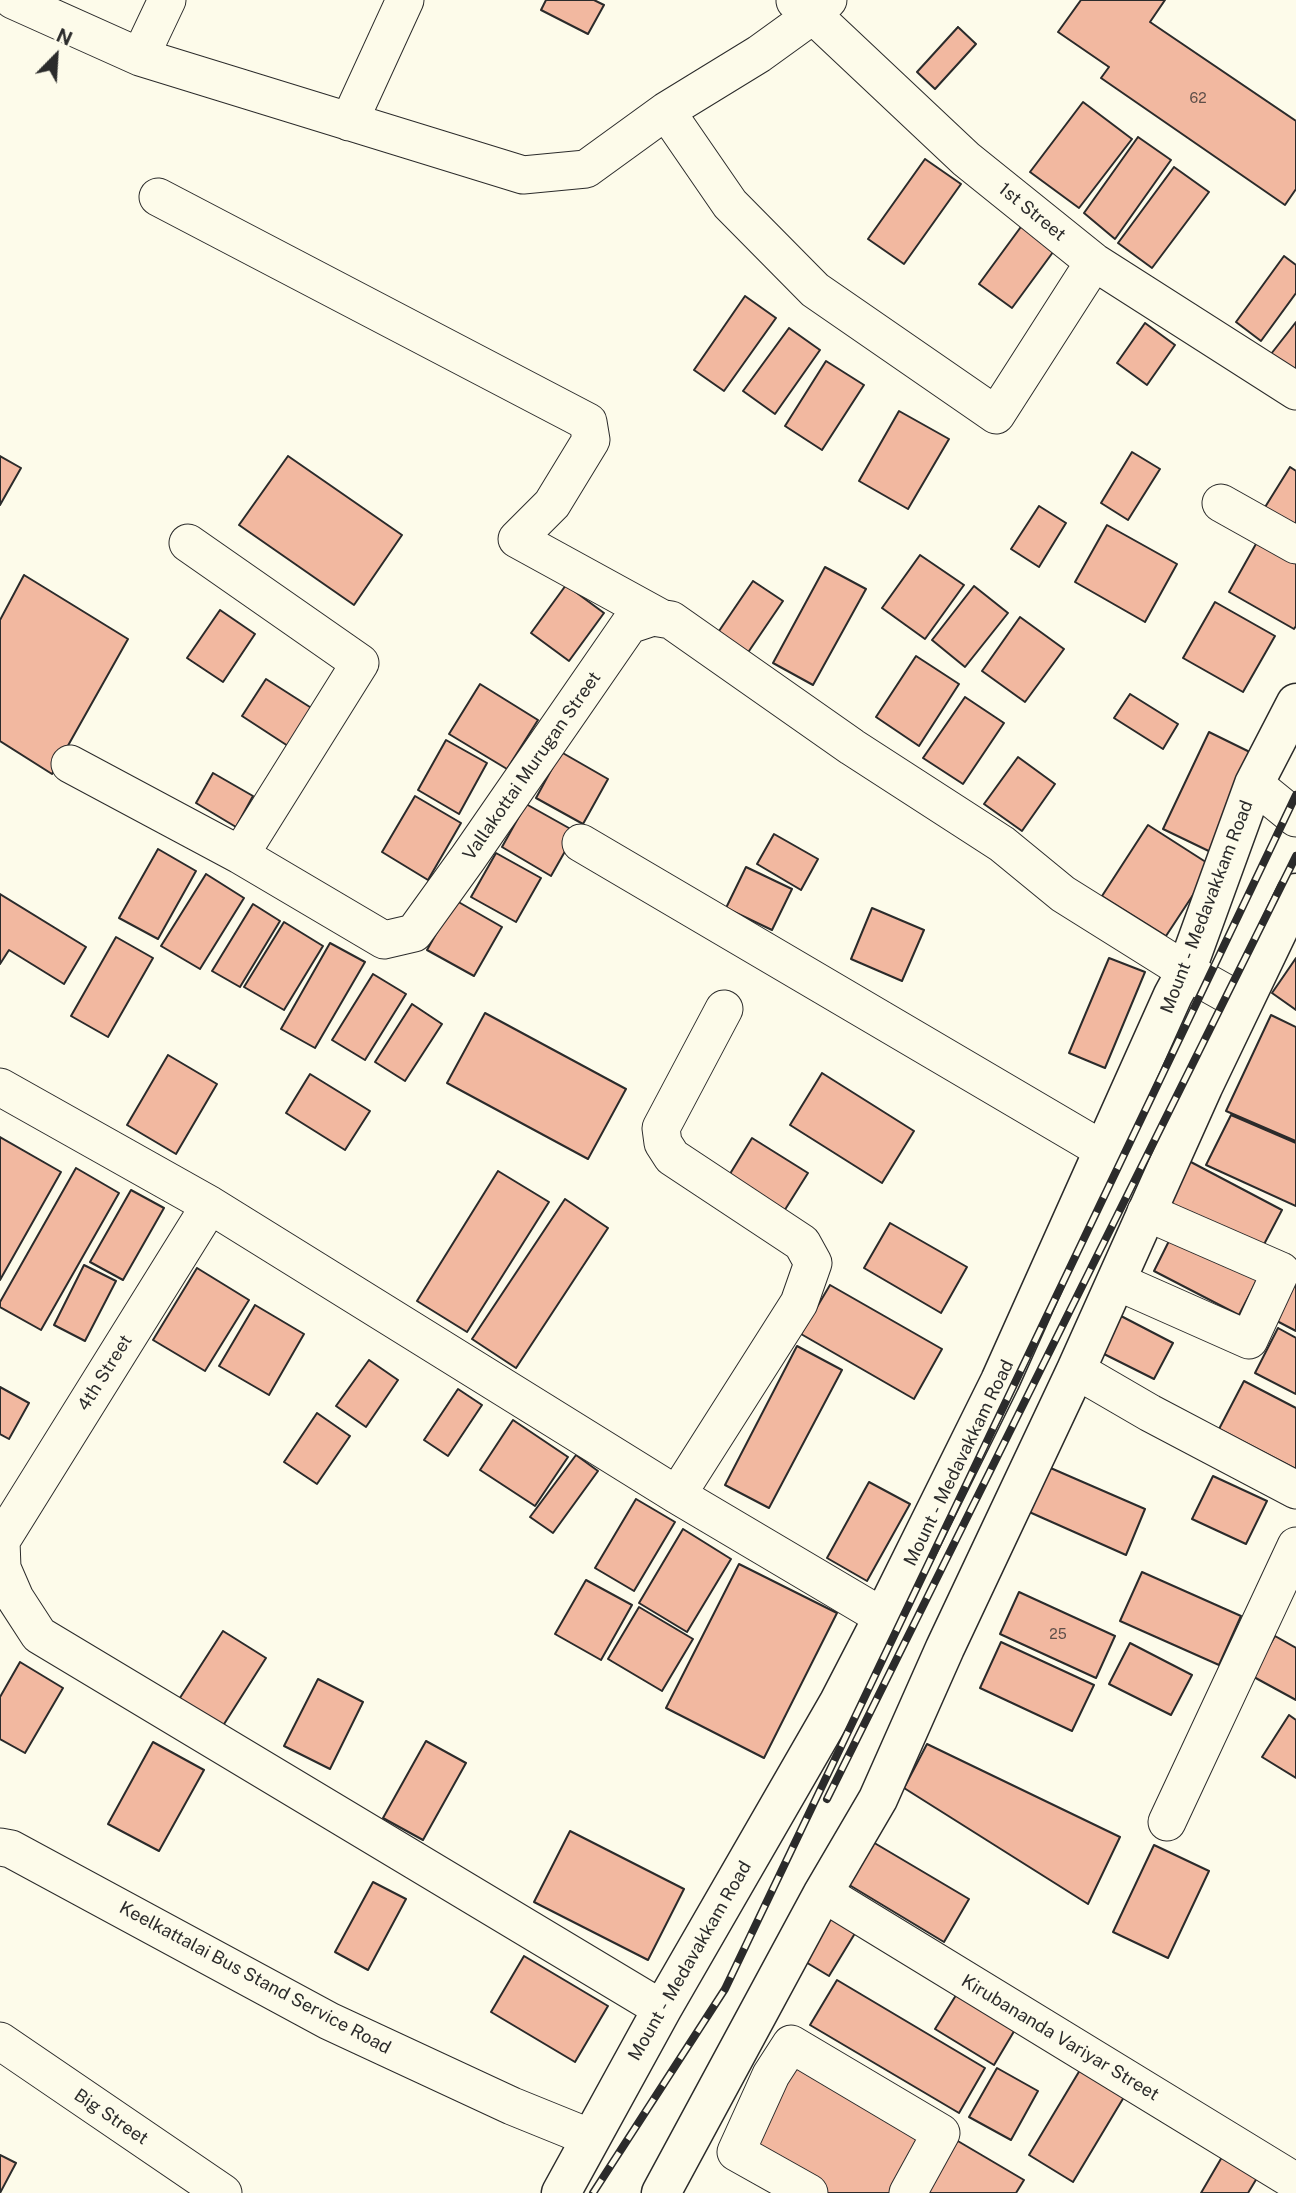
<!DOCTYPE html>
<html>
<head>
<meta charset="utf-8">
<style>
	body { margin:0 }
	#map { position:relative; width:1296px; height:2193px; overflow:hidden; background:#fdfbea; font-family:"Public Sans",sans-serif }
	canvas { display:block }
	.north { position:absolute; left:21px; top:21px; width:70px; height:70px; -webkit-text-stroke:5px #fdfbea; paint-order:stroke; rotate:24deg; font-size:19px; font-weight:700; line-height:28px; text-align:center; color:#2b2b2b }
	.north::after { content:''; display:block; margin:auto; width:24px; height:32px; background:#2b2b2b; clip-path:polygon(50% 0,100% 100%,50% 72%,0 100%) }
</style>
</head>
<body>
<div id="map">
<canvas width="1296" height="2193"></canvas>
<div class="north">N</div>
</div>
<script>
const context = document.querySelector('canvas').getContext('2d');
context.lineJoin = 'round';
function fillPath(path, color) { context.fillStyle = color; context.fill(path, 'evenodd'); }
const poly = rows => new Path2D(rows.map(r => 'M' + r).join(''));
function strokePath(path, color, width, dash) { context.strokeStyle = color; context.lineWidth = width; context.lineCap = dash ? 'butt' : 'round'; context.setLineDash(dash || []); context.stroke(path); }
function write(font, color, halo, rows, align = 'center') {
  context.font = font + ' "Public Sans",sans-serif'; context.lineWidth = 5; context.setLineDash([]); context.textBaseline = 'middle'; context.strokeStyle = halo; context.fillStyle = color; for (const [text, x, y, turn = 0] of rows) {
    context.save(); context.translate(x, y); context.rotate((+turn || 0) * Math.PI / 180); context.textAlign = isNaN(turn) ? turn : align; if (halo) context.strokeText(text, 0, 0); context.fillText(text, 0, 0); context.restore();
  }
}
const building = poly([
	[546,0,594,0,604,5,588,34,541,10,546,0],
	[1081,0,1165,0,1150,22,1296,121,1296,189,1285,205,1101,78,1109,67,1058,32,1081,0],
	[958,27,976,44,935,89,917,72,958,27],
	[1083,102,1132,139,1079,208,1030,172,1083,102],
	[1138,137,1171,160,1115,239,1084,213,1138,137],
	[925,159,961,184,904,264,868,239,925,159],
	[1174,167,1209,192,1152,268,1118,243,1174,167],
	[1023,224,1056,248,1012,308,979,284,1023,224],
	[1284,256,1296,265,1296,293,1261,341,1236,322,1284,256],
	[745,296,776,318,724,391,694,370,745,296],
	[1296,322,1296,373,1271,354,1296,322],
	[1145,323,1175,345,1147,385,1117,363,1145,323],
	[789,328,820,350,775,414,743,391,789,328],
	[826,361,864,385,822,450,785,426,826,361],
	[899,411,949,439,908,509,859,481,899,411],
	[1132,452,1160,469,1128,520,1101,503,1132,452],
	[0,456,21,468,0,505,0,456],
	[288,456,402,535,354,605,239,525,288,456],
	[1290,467,1296,471,1296,534,1262,512,1290,467],
	[1039,506,1066,523,1039,567,1011,549,1039,506],
	[1107,525,1177,564,1145,622,1075,582,1107,525],
	[1261,535,1296,555,1296,626,1294,629,1229,592,1261,535],
	[920,555,964,585,925,639,882,608,920,555],
	[825,567,866,589,813,685,773,663,825,567],
	[24,575,128,639,52,774,0,741,0,620,24,575],
	[753,581,783,601,747,654,717,634,753,581],
	[566,585,604,613,569,661,531,633,566,585],
	[974,586,1008,613,965,667,932,640,974,586],
	[1215,602,1275,636,1243,692,1183,658,1215,602],
	[220,610,255,634,223,682,187,658,220,610],
	[1020,617,1064,649,1025,702,982,671,1020,617],
	[916,656,959,684,919,746,876,717,916,656],
	[266,679,313,709,288,746,242,716,266,679],
	[480,684,538,720,507,769,449,734,480,684],
	[1130,694,1178,724,1163,749,1114,718,1130,694],
	[965,697,1004,723,963,784,923,758,965,697],
	[1209,732,1264,759,1217,855,1163,829,1209,732],
	[446,740,487,763,459,814,418,790,446,740],
	[561,752,608,779,583,824,536,798,561,752],
	[1018,757,1055,784,1022,831,984,804,1018,757],
	[213,773,253,796,236,827,196,803,213,773],
	[415,796,461,823,428,880,382,852,415,796],
	[526,804,576,832,551,876,502,847,526,804],
	[1148,825,1212,866,1166,936,1102,896,1148,825],
	[774,834,818,859,801,890,757,864,774,834],
	[158,849,196,871,158,939,119,918,158,849],
	[496,853,541,878,516,922,471,897,496,853],
	[746,867,792,889,772,930,726,908,746,867],
	[206,874,244,898,200,969,161,946,206,874],
	[0,894,86,947,64,984,9,950,0,964,0,894],
	[455,900,502,927,474,976,427,950,455,900],
	[253,904,280,921,240,987,212,971,253,904],
	[872,908,924,930,902,981,851,959,872,908],
	[284,922,323,946,284,1010,244,987,284,922],
	[116,937,153,958,108,1037,71,1016,116,937],
	[330,943,365,962,315,1048,281,1029,330,943],
	[1109,958,1145,972,1105,1068,1069,1053,1109,958],
	[1296,958,1296,1010,1272,993,1296,958],
	[373,974,406,994,365,1060,332,1040,373,974],
	[412,1004,442,1024,405,1081,375,1062,412,1004],
	[485,1013,626,1089,588,1159,447,1083,485,1013],
	[1271,1015,1296,1027,1296,1141,1226,1111,1271,1015],
	[168,1055,217,1084,176,1154,127,1125,168,1055],
	[822,1073,914,1131,882,1183,790,1125,822,1073],
	[310,1074,370,1111,345,1150,286,1113,310,1074],
	[1231,1115,1296,1143,1296,1206,1206,1165,1231,1115],
	[0,1137,61,1172,0,1280,0,1137],
	[752,1138,808,1173,781,1216,725,1182,752,1138],
	[1189,1161,1282,1210,1260,1252,1167,1203,1189,1161],
	[76,1168,119,1193,41,1330,0,1307,0,1302,76,1168],
	[498,1171,549,1202,467,1332,417,1301,498,1171],
	[131,1190,164,1208,123,1280,90,1262,131,1190],
	[565,1199,608,1228,516,1368,472,1339,565,1199],
	[890,1223,967,1267,941,1313,864,1268,890,1223],
	[1176,1227,1261,1272,1239,1315,1154,1271,1176,1227],
	[84,1265,116,1281,85,1341,54,1325,84,1265],
	[197,1268,249,1300,205,1371,153,1340,197,1268],
	[1296,1275,1296,1331,1273,1319,1296,1275],
	[830,1285,942,1349,914,1399,801,1334,830,1285],
	[255,1305,304,1334,269,1395,219,1366,255,1305],
	[1121,1316,1173,1343,1154,1379,1102,1353,1121,1316],
	[1278,1328,1296,1338,1296,1394,1255,1373,1278,1328],
	[797,1346,842,1370,769,1508,725,1485,797,1346],
	[369,1360,398,1380,366,1427,336,1406,369,1360],
	[1244,1381,1296,1408,1296,1469,1219,1429,1244,1381],
	[0,1387,29,1403,9,1439,0,1434,0,1387],
	[458,1389,482,1405,448,1456,424,1440,458,1389],
	[317,1413,350,1436,317,1484,284,1462,317,1413],
	[513,1420,568,1457,535,1506,480,1470,513,1420],
	[576,1455,598,1471,553,1533,530,1517,576,1455],
	[1046,1466,1145,1509,1126,1555,1027,1511,1046,1466],
	[1213,1476,1267,1501,1246,1544,1192,1519,1213,1476],
	[869,1482,910,1504,867,1581,827,1558,869,1482],
	[636,1499,675,1522,634,1591,595,1568,636,1499],
	[683,1529,731,1559,687,1632,639,1603,683,1529],
	[739,1564,837,1613,764,1758,666,1708,739,1564],
	[1142,1572,1241,1616,1219,1665,1120,1621,1142,1572],
	[586,1580,632,1605,601,1660,555,1634,586,1580],
	[1019,1592,1115,1636,1096,1678,1000,1634,1019,1592],
	[639,1607,693,1639,662,1691,608,1659,639,1607],
	[223,1631,266,1658,219,1732,176,1704,223,1631],
	[1275,1636,1296,1648,1296,1700,1252,1676,1275,1636],
	[1001,1642,1094,1685,1072,1731,980,1688,1001,1642],
	[1130,1643,1192,1675,1171,1715,1109,1684,1130,1643],
	[20,1662,63,1688,25,1753,0,1739,0,1697,20,1662],
	[318,1679,363,1702,330,1769,284,1746,318,1679],
	[1289,1715,1296,1720,1296,1778,1262,1757,1289,1715],
	[426,1741,466,1763,423,1840,383,1818,426,1741],
	[153,1742,204,1770,159,1851,108,1824,153,1742],
	[927,1744,1120,1837,1088,1904,904,1788,927,1744],
	[570,1831,684,1889,648,1960,534,1902,570,1831],
	[866,1838,969,1899,944,1942,841,1880,866,1838],
	[1154,1845,1209,1871,1168,1958,1113,1932,1154,1845],
	[373,1882,406,1899,368,1970,335,1952,373,1882],
	[822,1909,857,1930,829,1976,794,1955,822,1909],
	[524,1956,608,2006,575,2062,491,2012,524,1956],
	[837,1980,985,2068,959,2113,810,2025,837,1980],
	[958,1992,1016,2028,994,2065,935,2029,958,1992],
	[799,2062,924,2139,891,2193,828,2193,748,2144,799,2062],
	[997,2068,1038,2091,1011,2140,969,2117,997,2068],
	[1080,2070,1124,2097,1073,2182,1029,2155,1080,2070],
	[951,2137,1024,2180,1016,2193,918,2193,951,2137],
	[0,2155,16,2163,0,2193,0,2155],
	[1222,2157,1257,2178,1248,2193,1201,2193,1222,2157]
]);
fillPath(building, '#f2b8a0');
strokePath(building, '#2b2b2b', 2);
const minor = poly([
	[13,0,140,57,523,175,586,169,666,111,759,54,813,15,828,0],
	[795,1,813,15,966,159,1094,262,1296,391],
	[140,57,167,0],
	[666,111,730,204,815,290,996,415,1094,262],
	[349,122,405,0],
	[158,197,588,422,591,440,552,504,517,539,661,618],
	[1221,503,1296,545],
	[188,543,360,663,240,855,384,940,414,933,468,858,629,625,653,617,671,620,852,747,1002,844,1063,894,1186,971,1243,1003],
	[70,764,240,855],
	[1254,784,1296,818],
	[581,843,1103,1150],
	[0,1087,210,1205,677,1495,883,1617],
	[1116,1281,1249,1340,1281,1271,1146,1212],
	[1076,1370,1150,1413,1296,1490],
	[677,1495,799,1303,813,1263,802,1243,672,1157,663,1143,661,1128,724,1009],
	[1,1541,2,1568,15,1598,39,1635,662,2009],
	[1,1541,210,1205],
	[1167,1822,1296,1546],
	[0,1847,11,1849,329,2021,512,2106,591,2138],
	[823,1893,1296,2182],
	[0,2041,223,2193],
	[809,2193,736,2152,771,2075,791,2044,941,2133,908,2193]
]);
const major = poly([
	[561,2193,662,2009,839,1702,883,1617,1000,1381,1173,995,1186,971,1254,784,1296,703],
	[661,2193,823,1893,878,1799,945,1648,1076,1370,1203,1087,1296,893]
]);
strokePath(minor, '#2b2b2b', 39);
strokePath(major, '#2b2b2b', 41);
strokePath(minor, '#fdfbea', 37);
strokePath(major, '#fdfbea', 38);
const rail = poly([
	[827,1799,1296,856],
	[593,2193,725,1989,1296,795]
]);
strokePath(rail, '#2b2b2b', 8);
strokePath(rail, '#fdfbea', 5, [16]);
write('14px', '#5d4e48', null, [
	["62",1198,99],
	["25",1058,1635]
]);
write('18px', '#2b2b2b', '#fdfbea', [
	["1st Street",1032,212,39],
	["Vallakottai Murugan Street",532,766,-55],
	["Mount - Medavakkam Road",1207,907,-69],
	["4th Street",105,1373,-58],
	["Mount - Medavakkam Road",959,1463,-64],
	["Mount - Medavakkam Road",690,1961,-60],
	["Keelkattalai Bus Stand Service Road",255,1978,28],
	["Kirubananda Variyar Street",1060,2038,31],
	["Big Street",111,2117,34]
]);
</script>
</body>
</html>
